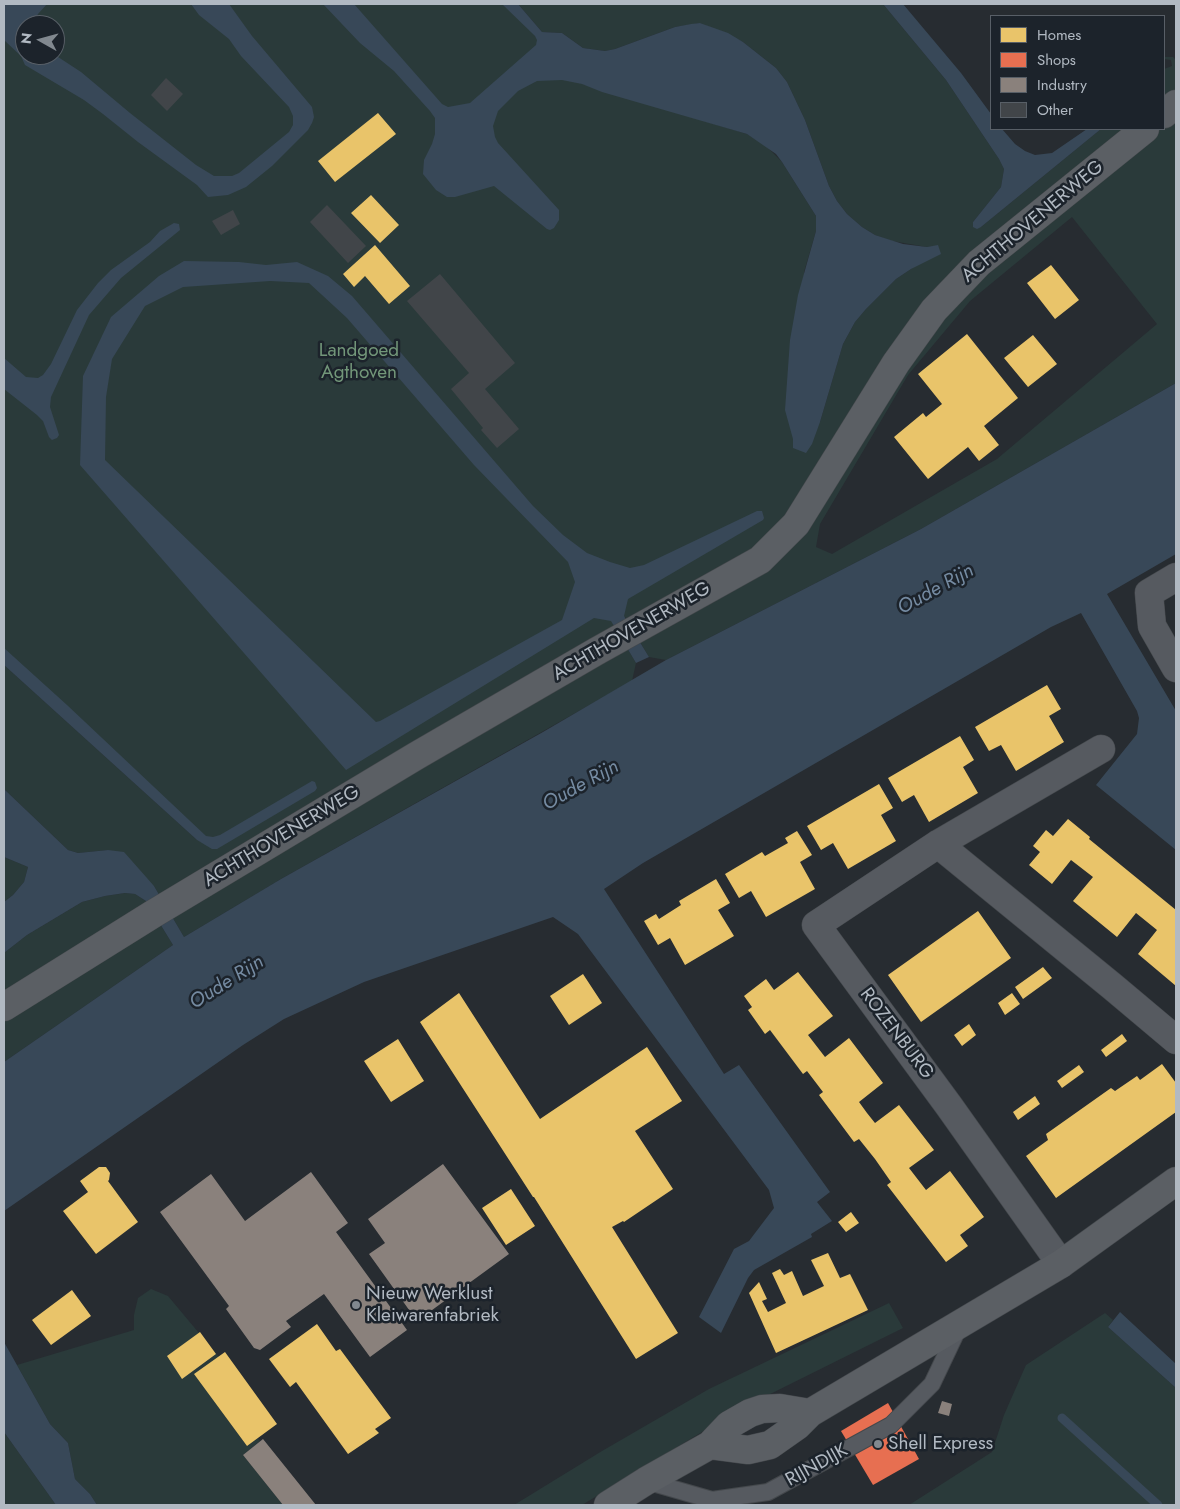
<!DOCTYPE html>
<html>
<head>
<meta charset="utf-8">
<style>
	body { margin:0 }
	#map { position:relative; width:1180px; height:1509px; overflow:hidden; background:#272c31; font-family:Jost,sans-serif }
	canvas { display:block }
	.frame { position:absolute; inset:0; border:5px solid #b1b9c2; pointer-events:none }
	.legend { position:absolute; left:990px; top:15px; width:175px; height:115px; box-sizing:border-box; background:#1c232b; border:1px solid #585f67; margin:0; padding:6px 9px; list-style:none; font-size:15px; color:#b1b9c2 }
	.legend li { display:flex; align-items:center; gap:10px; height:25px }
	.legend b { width:25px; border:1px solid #585f67 }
	.north { position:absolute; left:15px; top:15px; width:50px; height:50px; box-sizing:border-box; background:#1c232b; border:1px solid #585f67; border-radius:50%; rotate:277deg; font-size:14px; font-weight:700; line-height:20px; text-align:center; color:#b1b9c2 }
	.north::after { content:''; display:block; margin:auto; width:18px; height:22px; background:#81888f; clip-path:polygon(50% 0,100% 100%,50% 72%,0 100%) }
</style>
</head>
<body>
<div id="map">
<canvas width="1180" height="1509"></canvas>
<div class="frame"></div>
<ul class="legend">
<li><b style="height:14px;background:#e9c46a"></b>Homes</li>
<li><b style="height:14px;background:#e76f51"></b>Shops</li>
<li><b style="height:14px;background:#8a817c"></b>Industry</li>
<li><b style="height:14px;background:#414549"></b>Other</li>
</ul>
<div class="north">N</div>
</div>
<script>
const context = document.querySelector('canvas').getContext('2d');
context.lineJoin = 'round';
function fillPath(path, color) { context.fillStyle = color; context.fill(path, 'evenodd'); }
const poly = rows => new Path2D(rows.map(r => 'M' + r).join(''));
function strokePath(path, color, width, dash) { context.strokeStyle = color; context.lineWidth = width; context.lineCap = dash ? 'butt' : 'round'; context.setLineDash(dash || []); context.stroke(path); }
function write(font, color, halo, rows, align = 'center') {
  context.font = font + ' Jost,sans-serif'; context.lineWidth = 5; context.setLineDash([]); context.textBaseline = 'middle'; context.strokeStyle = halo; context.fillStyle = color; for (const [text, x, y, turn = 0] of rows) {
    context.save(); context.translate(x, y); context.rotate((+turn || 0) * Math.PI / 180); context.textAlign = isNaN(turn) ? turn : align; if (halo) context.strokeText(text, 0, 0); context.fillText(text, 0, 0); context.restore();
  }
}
fillPath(poly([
	[37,4,505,4,580,83,747,134,764,144,782,162,816,216,816,231,804,272,820,422,843,344,855,322,866,309,896,279,911,269,938,246,927,247,892,241,875,235,862,227,847,214,837,201,829,186,805,120,787,82,776,68,743,42,700,23,675,27,615,49,605,51,583,48,562,33,542,32,518,4,883,4,946,80,999,159,1004,169,1001,187,973,222,981,227,1101,129,1164,129,1164,69,1172,66,1171,60,1164,59,1164,57,1173,57,1176,60,1176,383,921,529,666,660,649,657,625,617,613,624,636,663,632,681,281,879,184,937,154,886,108,850,78,853,68,850,4,789,4,665,197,840,213,847,4,654,4,36],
	[25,25,55,25,55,55,25,55],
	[1072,217,1157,324,997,459,832,554,816,547,820,524,908,375,970,301],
	[4,857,28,867,24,882,13,895,4,902],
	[125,893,135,894,146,901,173,945,4,1062,4,953,27,935,82,902,105,896],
	[151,1289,168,1296,219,1357,195,1374,247,1446,258,1438,260,1441,243,1455,283,1505,97,1505,90,1494,75,1479,68,1443,50,1424,17,1365,134,1330,134,1315,138,1298],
	[889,1303,903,1328,738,1410,582,1505,514,1505,602,1451,709,1389],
	[1105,1313,1113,1320,1108,1327,1176,1388,1176,1505,909,1505,992,1452,1004,1415,1026,1365],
	[4,1432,56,1505,4,1505]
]), '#2a3a3a');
fillPath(poly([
	[4,4,47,4,38,14,35,19,34,25,25,25,25,55,55,55,81,72,130,113,196,165,214,176,232,176,239,173,289,132,293,125,293,116,289,107,241,56,229,39,199,15,191,4,229,4,252,36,312,107,314,117,312,123,308,130,272,166,246,187,228,195,208,197,197,185,138,142,103,114,84,100,25,65,21,56,4,40],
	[323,4,354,4,442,104,448,107,470,103,536,45,537,40,535,36,502,4,518,4,542,32,562,33,583,48,605,51,615,49,675,27,691,24,700,23,728,33,743,42,776,68,787,82,805,120,829,186,837,201,847,214,862,227,875,235,903,244,927,247,938,245,941,254,911,269,896,279,866,309,855,322,843,344,820,422,812,444,806,453,793,448,793,439,785,410,790,340,798,295,816,231,816,216,782,162,776,154,747,134,602,92,582,84,562,80,537,81,518,91,498,111,493,126,495,137,498,143,559,210,559,220,554,228,550,230,547,229,494,186,455,197,447,197,436,190,423,174,424,160,432,144,435,134,435,118,430,111,394,71,360,43],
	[883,4,903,4,961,73,991,114,991,129,1002,129,1015,144,1025,151,1035,155,1052,153,1087,129,1101,129,981,227,977,229,973,227,973,222,1001,187,1004,169,999,159,946,80],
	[174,223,179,224,180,230,121,278,89,315,51,397,50,407,59,435,57,438,52,440,49,437,43,421,37,415,4,389,4,358,26,377,38,378,43,375,51,364,77,310,98,283,111,270,150,242,160,231],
	[184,261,239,262,266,265,297,262,328,276,352,296,533,506,563,535,587,553,610,562,630,568,644,565,757,511,762,511,764,518,763,520,628,599,624,616,649,657,636,663,611,621,594,618,346,770,80,465,83,376,111,317,159,276],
	[270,281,309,283,347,318,474,465,568,562,575,582,562,620,380,721,376,722,105,460,106,397,112,359,145,306,183,287],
	[1176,383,1176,554,1107,594,1176,711,1176,850,1096,785,1137,734,1139,718,1137,711,1081,613,1051,627,643,863,604,889,724,1074,739,1065,830,1192,817,1202,832,1221,811,1234,812,1237,754,1270,748,1278,721,1333,699,1317,734,1249,749,1241,774,1208,769,1190,578,934,553,917,364,982,284,1019,243,1045,4,1211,4,1062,173,945,146,901,135,894,125,893,105,896,82,902,27,935,4,953,4,902,13,895,24,882,28,867,4,857,4,789,68,850,78,853,108,850,124,852,154,886,184,937,281,879,543,732,666,660,921,529],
	[4,648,67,705,206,836,213,837,220,835,312,781,315,782,317,788,315,791,217,849,212,849,197,840,4,665],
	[1120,1312,1176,1364,1176,1388,1108,1327],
	[4,1342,50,1424,68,1443,75,1479,90,1494,97,1505,56,1505,4,1432]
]), '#384858');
fillPath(poly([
	[378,113,396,134,335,182,318,161],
	[371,195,399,225,380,243,351,213],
	[375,245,410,286,389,304,365,276,354,287,343,274],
	[1051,265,1079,300,1055,319,1027,283],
	[967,334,1018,398,984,426,999,445,979,461,968,447,928,479,894,437,923,413,926,417,942,404,918,374],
	[1033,335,1057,364,1028,387,1004,358],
	[1047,685,1061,709,1049,716,1064,742,1016,771,1001,745,989,751,975,727],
	[960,736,974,760,963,767,978,793,929,822,914,795,902,802,888,778],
	[879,784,893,808,881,815,896,841,848,869,833,843,821,850,807,826],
	[1068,819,1090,837,1089,839,1176,910,1176,986,1138,954,1157,930,1136,913,1117,937,1073,901,1093,877,1071,860,1052,884,1029,865,1040,852,1033,846,1046,830,1053,836],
	[797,831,812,855,800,862,815,889,766,917,751,891,739,898,725,874,762,852,765,856,788,843,785,838],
	[716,879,730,903,718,910,734,936,685,965,670,938,658,945,644,921,656,914,659,919,681,905,679,901],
	[978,911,1011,958,921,1022,888,975],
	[1043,967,1052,978,1023,999,1015,987],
	[798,972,833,1016,808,1035,825,1057,849,1038,883,1083,859,1102,867,1113,875,1123,899,1105,934,1150,909,1168,926,1190,950,1171,984,1217,960,1235,968,1246,946,1262,887,1185,891,1182,875,1159,859,1139,854,1142,819,1095,823,1092,807,1071,803,1074,770,1030,765,1034,748,1010,752,1007,744,996,766,979,774,990],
	[583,974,602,1003,569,1025,550,996],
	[459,993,540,1119,647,1047,682,1101,635,1131,673,1189,624,1222,623,1221,612,1227,678,1333,636,1359,534,1197,533,1197,420,1022],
	[1012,993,1020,1004,1005,1015,998,1003],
	[969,1024,976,1035,962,1046,954,1035],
	[1122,1034,1127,1041,1106,1057,1101,1050],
	[398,1039,424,1081,391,1102,364,1061],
	[1162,1064,1176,1083,1176,1112,1056,1198,1026,1156,1048,1140,1046,1134,1111,1088,1115,1091,1137,1076,1140,1080],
	[1079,1065,1084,1072,1062,1088,1057,1081],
	[1035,1096,1040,1104,1018,1120,1013,1112],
	[99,1167,106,1167,110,1173,109,1180,108,1181,138,1222,96,1254,63,1211,88,1192,80,1181],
	[511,1189,535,1226,506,1245,482,1208],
	[851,1212,859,1223,846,1232,838,1222],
	[828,1253,840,1278,850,1274,868,1310,776,1353,749,1293,759,1282,767,1299,762,1301,768,1312,786,1303,772,1273,780,1269,784,1275,792,1271,803,1296,824,1286,811,1260],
	[72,1290,91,1316,51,1345,32,1320],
	[317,1324,336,1351,340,1349,391,1418,375,1429,379,1433,348,1454,296,1382,290,1387,269,1359],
	[200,1332,216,1354,182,1379,167,1356],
	[225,1352,277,1424,247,1446,194,1374]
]), '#e9c46a');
fillPath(poly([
	[888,1403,919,1459,873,1485,841,1431]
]), '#e76f51');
fillPath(poly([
	[443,1164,509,1254,417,1321,369,1254,385,1243,368,1219],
	[311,1172,348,1223,336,1232,407,1330,370,1357,324,1294,286,1321,291,1327,260,1350,254,1348,226,1309,229,1306,160,1212,211,1174,245,1221],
	[942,1401,952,1404,949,1416,938,1413],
	[263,1439,316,1505,283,1505,243,1455]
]), '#8a817c');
strokePath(poly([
	[1062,1418,1158,1505]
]), '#384858', 9);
fillPath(poly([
	[166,78,183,94,167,111,151,95],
	[327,205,366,246,348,263,310,222],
	[233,210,240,224,221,235,212,221],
	[440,274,515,363,485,389,519,429,497,448,481,430,483,428,451,389,469,373,407,301]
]), '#414549');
const lane = poly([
	[646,1481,712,1500,768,1492,891,1425,932,1384,960,1325]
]);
const street = poly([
	[1176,577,1149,593,1152,626,1176,668],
	[938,844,1113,987,1176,1040],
	[1061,1264,949,1106,816,925,938,844,1101,749]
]);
const secondary = poly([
	[1164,114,1176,104],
	[4,1007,153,914,416,756,597,651,760,560,796,524,896,363,934,310,979,263,1145,129],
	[710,1445,748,1450,770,1445,797,1426,810,1413,1061,1264,1176,1181],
	[608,1505,646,1481,710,1445,729,1425,750,1413,762,1409,780,1408,810,1413]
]);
strokePath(lane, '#44484c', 18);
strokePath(street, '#44484c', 29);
strokePath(secondary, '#44484c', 29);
strokePath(lane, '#565a60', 16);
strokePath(street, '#565a60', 28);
strokePath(secondary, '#5b5f64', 28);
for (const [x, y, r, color] of [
	[356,1305,5,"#81888f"],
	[878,1444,5,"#81888f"]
]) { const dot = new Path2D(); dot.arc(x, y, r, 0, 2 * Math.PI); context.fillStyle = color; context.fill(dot); strokePath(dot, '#1c232b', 2); }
write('19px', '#b1b9c2', '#1c232b', [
	["ACHTHOVENERWEG",1033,222,-40],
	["ACHTHOVENERWEG",632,632,-30],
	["ACHTHOVENERWEG",282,837,-31],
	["ROZENBURG",896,1034,53],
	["RIJNDIJK",817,1466,-29]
]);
write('19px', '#729679', '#1c232b', [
	["Landgoed",359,351],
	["Agthoven",359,373]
]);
write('19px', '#b1b9c2', '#1c232b', [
	["Nieuw Werklust",366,1294],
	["Kleiwarenfabriek",366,1316],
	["Shell Express",888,1444]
], 'left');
write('italic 20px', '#758ba2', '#1c232b', [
	["Oude Rijn",936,590,-29],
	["Oude Rijn",581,786,-29],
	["Oude Rijn",227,983,-32]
]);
</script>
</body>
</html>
